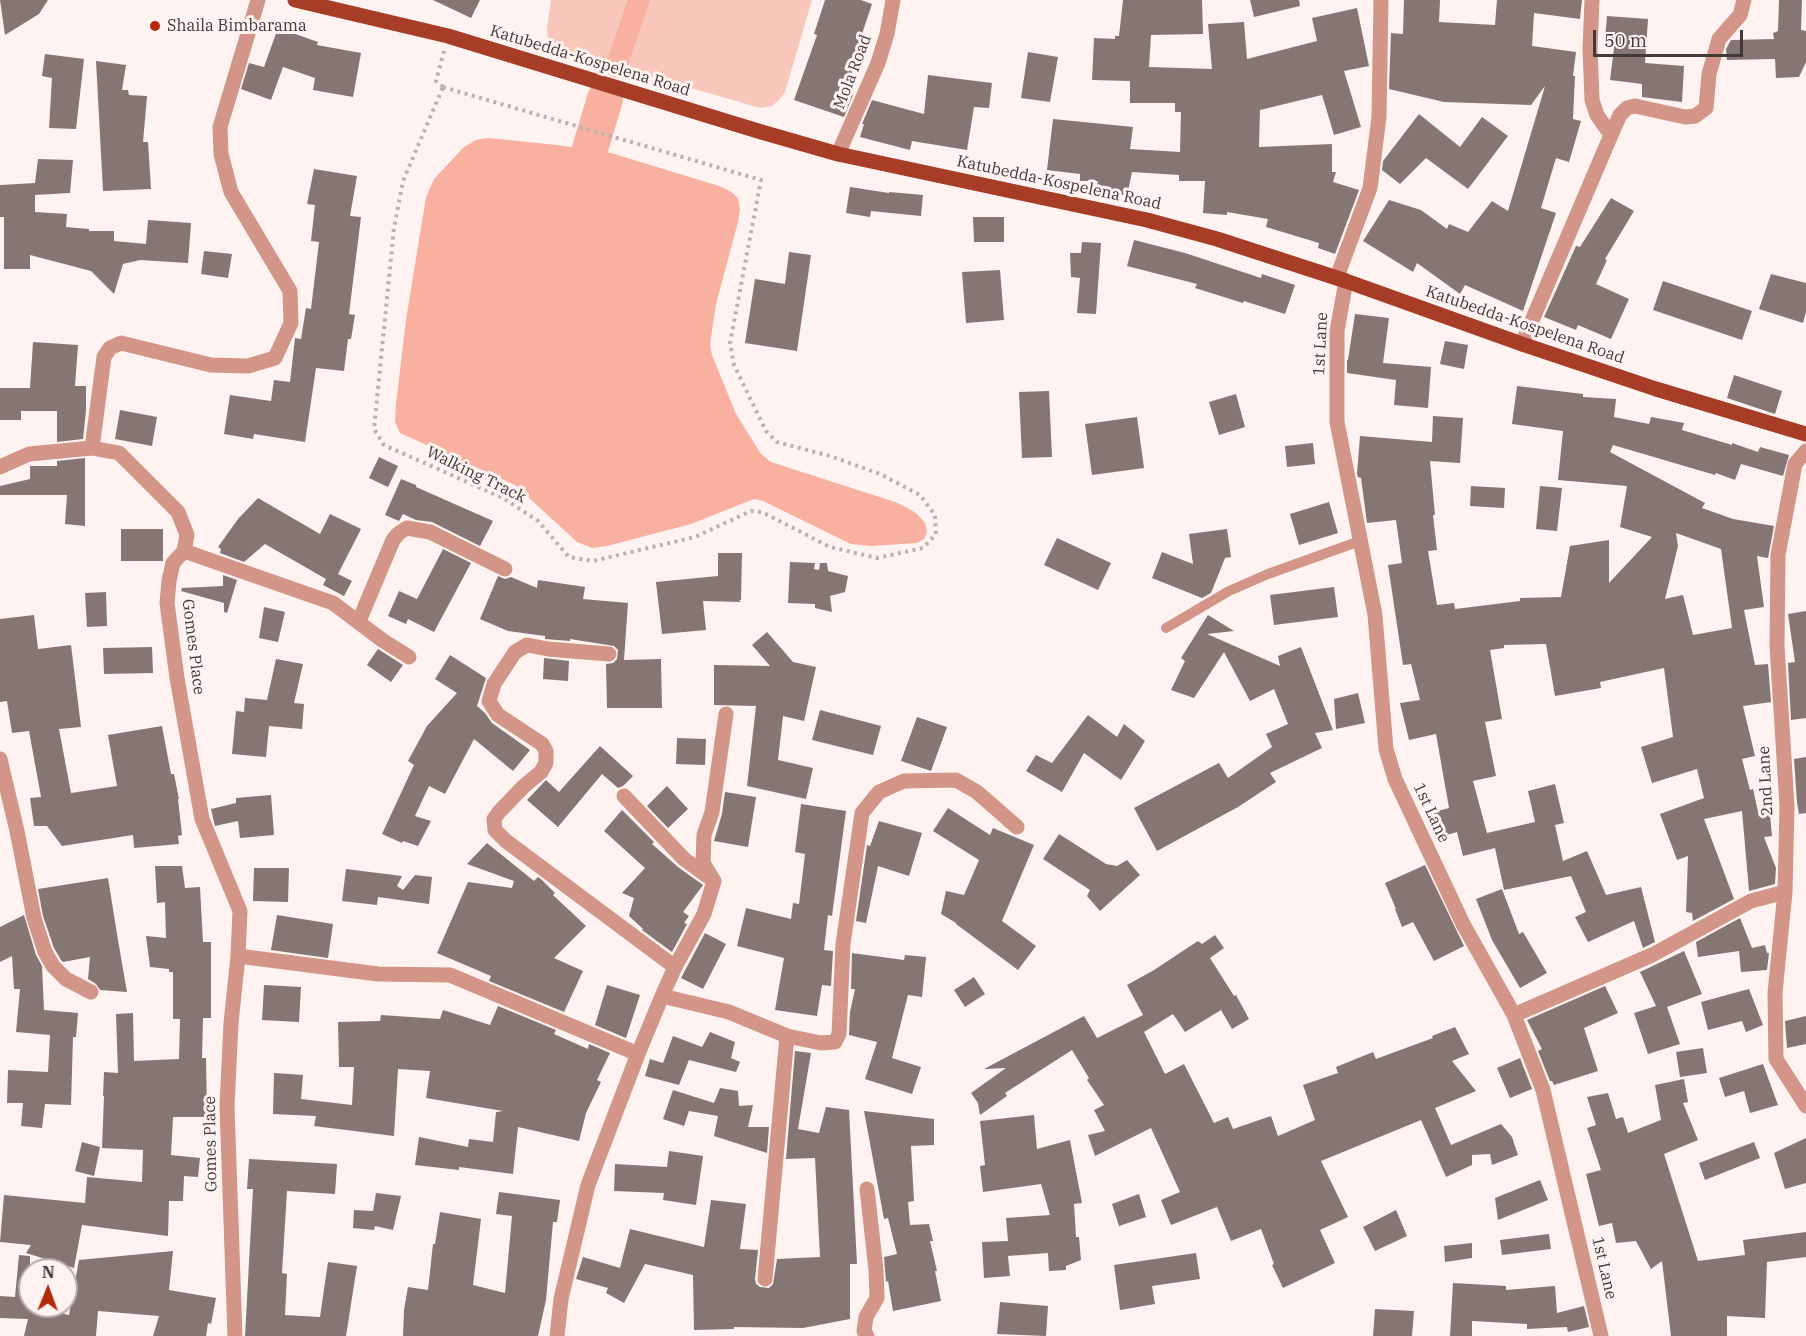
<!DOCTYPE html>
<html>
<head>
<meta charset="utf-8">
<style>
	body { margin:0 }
	#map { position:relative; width:1806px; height:1336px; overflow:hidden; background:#fef3f1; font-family:"IBM Plex Serif",serif }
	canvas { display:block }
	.north { position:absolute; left:18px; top:1258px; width:60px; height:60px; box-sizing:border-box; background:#fef3f1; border:2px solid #b2a9a7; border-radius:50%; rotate:1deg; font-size:16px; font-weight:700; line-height:24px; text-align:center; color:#403a38 }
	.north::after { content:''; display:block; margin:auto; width:21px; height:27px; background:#b5290b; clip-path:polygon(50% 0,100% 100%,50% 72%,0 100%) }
	.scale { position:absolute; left:1593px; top:30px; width:150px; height:27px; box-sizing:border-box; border:3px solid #403a38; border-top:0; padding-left:8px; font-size:18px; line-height:21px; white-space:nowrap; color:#403a38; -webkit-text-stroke:4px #fef3f1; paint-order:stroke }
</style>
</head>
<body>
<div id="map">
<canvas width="1806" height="1336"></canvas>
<div class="north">N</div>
<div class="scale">50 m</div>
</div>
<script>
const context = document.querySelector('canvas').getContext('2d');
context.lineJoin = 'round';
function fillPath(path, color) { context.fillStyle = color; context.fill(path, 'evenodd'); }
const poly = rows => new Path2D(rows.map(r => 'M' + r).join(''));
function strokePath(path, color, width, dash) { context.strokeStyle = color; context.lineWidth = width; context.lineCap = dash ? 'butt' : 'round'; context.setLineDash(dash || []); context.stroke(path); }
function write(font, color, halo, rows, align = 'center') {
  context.font = font + ' "IBM Plex Serif",serif'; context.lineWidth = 6; context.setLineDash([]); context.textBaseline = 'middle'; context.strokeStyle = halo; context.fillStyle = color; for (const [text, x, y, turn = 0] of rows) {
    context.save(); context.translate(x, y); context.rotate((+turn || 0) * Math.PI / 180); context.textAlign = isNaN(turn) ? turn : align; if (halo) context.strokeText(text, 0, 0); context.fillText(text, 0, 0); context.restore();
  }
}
fillPath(poly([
	[551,0,812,0,785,92,779,100,772,106,760,108,560,50,548,39,547,29]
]), '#f9c6bb');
fillPath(poly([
	[488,138,557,145,611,153,719,186,730,191,738,198,740,209,738,222,716,304,710,344,712,355,736,414,761,454,771,462,895,502,906,507,917,514,925,523,927,532,924,539,917,543,871,546,851,544,763,501,754,499,691,524,607,546,592,548,577,542,515,485,400,433,395,422,396,404,406,320,426,197,434,179,464,147,476,140]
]), '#f8b0a0');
strokePath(poly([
	[616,67,639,0]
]), '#f8b0a0', 21);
strokePath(poly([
	[590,149,605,99]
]), '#f8b0a0', 36);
fillPath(poly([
	[0,0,48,0,39,14,5,35],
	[433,0,480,0,471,18],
	[825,0,861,0,872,4,854,58,857,59,845,93,853,95,844,117,794,100,817,35,814,34],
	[1123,0,1202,0,1203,34,1151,35,1149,67,1212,69,1208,24,1244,22,1247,59,1317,41,1312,18,1357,8,1369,66,1344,71,1361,127,1334,135,1322,95,1260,110,1259,147,1332,144,1332,172,1336,172,1333,182,1359,190,1335,254,1318,248,1319,243,1266,227,1268,219,1227,212,1227,215,1203,213,1205,181,1179,181,1179,175,1132,172,1127,196,1096,189,1098,181,1080,181,1080,174,1047,170,1053,119,1133,127,1130,149,1180,152,1181,112,1175,112,1175,103,1130,103,1130,81,1092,80,1094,38,1115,39,1115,36,1119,36],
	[1250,0,1299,0,1300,6,1254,17],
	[1404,0,1440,0,1439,22,1495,25,1497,0,1582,0,1580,19,1534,13,1532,46,1576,52,1573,76,1575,76,1573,119,1581,121,1569,162,1556,158,1541,208,1556,213,1523,311,1465,285,1460,294,1417,263,1413,272,1363,241,1389,200,1421,210,1447,229,1449,224,1468,232,1492,201,1508,211,1545,86,1531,105,1444,102,1389,89,1391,33,1403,34],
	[1779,0,1802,0,1801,30,1806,31,1806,62,1799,77,1776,78,1775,59,1727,60,1726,49,1731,40,1774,39,1773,33,1778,31],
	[1607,16,1648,19,1645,63,1684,66,1682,102,1642,97,1642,84,1610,80,1615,40,1605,39],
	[278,28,318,42,317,45,361,53,353,97,313,90,315,78,283,67,271,100,241,89,249,63,264,67],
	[1028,52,1058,57,1050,102,1021,98],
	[45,54,84,59,76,129,49,128,52,78,42,76],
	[96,61,126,65,122,90,128,90,129,95,147,96,143,142,148,142,151,189,103,191],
	[928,75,992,83,989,108,974,107,967,150,912,141,910,150,860,137,864,124,862,124,872,100,924,114],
	[1419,114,1460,147,1482,117,1508,136,1468,189,1426,158,1400,184,1382,170,1383,161],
	[38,159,73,160,70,193,35,195,35,212,67,214,66,227,89,229,89,231,114,231,114,241,146,244,148,220,191,223,188,263,140,260,123,264,114,294,91,271,30,255,30,269,4,269,4,217,0,217,0,185,35,183],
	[314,169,357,176,350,216,361,217,349,314,355,315,351,339,348,339,344,371,316,368,305,442,254,434,253,439,224,434,230,395,271,401,274,380,290,382,295,338,301,339,306,308,311,309,319,242,311,241,315,205,307,204],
	[850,187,889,193,889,192,923,195,921,216,871,211,870,217,846,213],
	[1611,198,1634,211,1605,259,1607,260,1596,284,1629,299,1611,339,1578,325,1576,330,1544,317,1576,246,1580,247],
	[973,217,1004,217,1004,242,974,242],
	[1134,240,1185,253,1261,278,1262,274,1295,285,1285,314,1244,301,1243,303,1195,288,1197,284,1127,266],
	[1082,242,1101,243,1096,314,1077,313,1080,278,1071,277,1070,253,1081,253],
	[204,251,232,254,228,278,201,274],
	[789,252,811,255,797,351,745,343,755,279,785,284],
	[1000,270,1004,320,966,323,962,272],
	[1771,274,1806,283,1806,312,1803,323,1759,309],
	[1663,281,1752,311,1742,340,1653,310],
	[1355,314,1389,318,1383,363,1431,367,1428,408,1394,405,1396,380,1347,373,1347,360,1348,360],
	[1445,341,1468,345,1464,369,1440,364],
	[33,342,78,345,75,386,86,386,86,411,83,439,57,442,57,411,21,411,21,420,0,420,0,388,30,388],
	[1734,375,1782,391,1775,414,1727,398],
	[1517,386,1583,394,1583,397,1616,399,1614,417,1649,424,1651,417,1684,423,1682,430,1732,445,1732,443,1758,452,1760,447,1789,455,1783,476,1741,464,1735,480,1716,473,1715,475,1613,445,1610,452,1705,503,1702,508,1733,519,1774,526,1768,558,1757,556,1764,607,1744,610,1755,665,1768,664,1771,702,1743,706,1755,756,1742,759,1750,790,1753,789,1759,816,1770,815,1772,836,1764,837,1776,868,1775,884,1749,891,1742,811,1704,819,1734,899,1693,921,1692,913,1686,912,1688,856,1677,860,1660,814,1704,798,1697,769,1652,783,1641,747,1673,737,1664,668,1600,682,1601,688,1555,696,1546,644,1504,645,1504,648,1490,650,1502,719,1485,722,1496,776,1473,781,1487,833,1535,822,1528,791,1555,784,1564,823,1555,825,1563,861,1587,851,1606,895,1641,887,1655,942,1643,948,1634,921,1588,942,1575,917,1586,912,1571,876,1504,890,1495,848,1463,856,1457,832,1440,837,1434,812,1449,808,1436,734,1409,740,1400,703,1420,700,1411,664,1403,665,1388,565,1402,563,1396,520,1367,523,1361,478,1358,477,1357,474,1360,436,1432,442,1433,416,1463,418,1460,463,1430,461,1435,515,1433,515,1437,550,1428,551,1437,605,1454,603,1455,609,1520,601,1520,598,1561,597,1570,546,1609,540,1609,583,1652,537,1620,527,1627,486,1558,480,1563,431,1512,424],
	[1676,533,1721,549,1732,628,1693,635,1683,595,1665,599,1678,546],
	[1049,391,1052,457,1022,458,1019,392],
	[1236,394,1245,427,1219,435,1209,402],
	[120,410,157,417,152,446,115,439],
	[1137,417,1144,468,1092,475,1085,424],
	[1313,443,1315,464,1287,467,1285,446],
	[379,457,398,466,388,487,369,478],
	[85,458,85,526,65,524,67,495,0,495,0,486,30,479,30,466,57,466,57,461],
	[401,479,416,485,416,487,493,521,480,546,432,522,416,520,403,514,399,521,385,515],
	[1471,486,1505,488,1504,508,1470,506],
	[1540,486,1562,488,1557,531,1536,529],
	[258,498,320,534,330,514,361,529,338,574,352,581,344,596,323,585,326,579,265,544,244,562,220,553,221,549,218,547,238,519],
	[1329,502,1338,533,1299,545,1290,514],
	[121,529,163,529,163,561,121,561],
	[1227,529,1231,557,1225,558,1211,593,1202,598,1152,578,1162,552,1193,564,1189,534],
	[1057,538,1111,563,1098,590,1044,565],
	[443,549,471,563,434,632,408,619,406,624,388,616,399,591,417,599],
	[718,553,742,553,741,600,739,600,741,602,703,601,706,630,662,634,656,582,718,576],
	[790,562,815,563,814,569,819,570,820,563,827,563,828,571,848,576,845,592,830,596,832,612,815,608,815,604,788,603],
	[223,575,237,580,227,613,224,612,224,603,181,591,182,588,223,586],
	[498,576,505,579,511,577,537,588,538,580,585,587,583,599,628,603,624,660,661,659,662,708,607,708,606,664,613,663,617,659,618,650,614,646,570,639,570,641,545,639,545,636,508,631,480,619],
	[1334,587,1338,617,1274,625,1270,595],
	[106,592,107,626,87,627,85,593],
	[264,607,285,612,278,642,259,638],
	[1806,611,1806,718,1791,720,1788,663,1795,662,1788,614],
	[34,615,38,649,71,645,81,727,59,729,71,793,117,786,108,735,162,726,171,774,174,774,179,799,178,799,182,835,178,836,179,844,134,848,133,835,62,846,47,826,34,826,30,798,41,797,29,731,12,733,7,701,0,702,0,619],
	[1208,615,1234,631,1207,634,1280,666,1278,656,1301,647,1333,730,1315,733,1322,748,1270,773,1276,782,1238,807,1157,851,1134,808,1219,763,1228,778,1272,747,1266,734,1288,724,1274,689,1250,701,1224,652,1194,698,1171,690,1185,661,1181,658],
	[767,632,793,662,816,667,804,721,783,716,778,760,813,768,806,799,747,786,756,706,714,705,714,665,770,666,752,645],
	[152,647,153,673,104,674,103,648],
	[378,649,403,665,391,682,367,665],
	[450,655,486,678,477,706,485,713,492,723,530,750,513,771,474,739,445,794,429,786,415,816,431,821,418,846,403,841,402,843,382,834,414,765,408,761,427,726,457,693,435,679],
	[544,658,569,661,568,681,543,679],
	[276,659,303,664,294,703,304,704,302,729,269,726,266,757,232,754,236,711,244,712,245,698,267,700],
	[1358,693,1365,723,1336,729,1334,699],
	[820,710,881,726,873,755,812,740],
	[1088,715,1117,737,1124,724,1145,741,1121,780,1084,753,1062,792,1026,771,1036,755,1052,763],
	[917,717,947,727,931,771,901,761],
	[677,738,706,739,705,765,676,764],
	[600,746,633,776,623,786,618,788,602,774,558,827,527,800,546,780,559,792],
	[1806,757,1806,813,1799,814,1797,803,1794,759],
	[667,786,688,809,668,828,647,806],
	[725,792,756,797,748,847,714,841,722,814],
	[271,795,274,835,240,838,238,821,215,826,211,809,236,803,236,798],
	[801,804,846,811,832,916,828,915,824,950,833,951,831,986,822,985,817,1016,775,1010,784,958,737,946,746,908,791,919,793,903,799,904,805,854,795,852],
	[948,808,990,835,993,828,1034,845,1002,921,1036,946,1018,970,956,924,956,923,941,914,946,891,964,895,979,860,933,831],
	[622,810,654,842,652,844,678,867,703,885,683,912,689,916,684,923,687,924,672,952,642,930,643,929,629,916,634,898,622,893,645,868,604,831],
	[879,821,922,833,909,876,878,866,866,923,856,921,867,845,870,846],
	[1059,834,1106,864,1117,866,1127,860,1140,875,1100,911,1087,896,1090,890,1043,859],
	[487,843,534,881,538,877,542,880,555,893,553,895,586,926,554,958,583,971,564,1012,489,981,491,976,437,953,468,882,512,888,514,881,467,864],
	[1425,865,1464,946,1434,961,1413,922,1402,927,1395,909,1396,909,1385,883],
	[155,866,182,866,185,888,200,887,203,942,211,942,211,1018,203,1018,202,1058,206,1058,207,1117,173,1117,171,1155,200,1158,198,1177,184,1176,183,1201,169,1201,168,1236,82,1225,74,1268,26,1253,31,1245,0,1242,4,1195,85,1203,87,1177,142,1182,143,1150,102,1148,104,1096,103,1096,104,1072,118,1073,116,1014,133,1013,134,1061,179,1059,180,1019,173,1019,173,972,169,972,169,969,150,967,146,936,166,938,165,902,157,903],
	[254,868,289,868,288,902,253,901],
	[346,869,402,876,397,886,403,890,415,875,432,877,429,904,378,897,377,905,342,901],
	[108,878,118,940,127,992,100,990,96,984,88,979,90,957,63,962,61,960,54,948,43,916,38,889],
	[1502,889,1519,934,1523,932,1547,973,1520,988,1492,940,1476,899],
	[24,915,36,955,42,966,44,1010,78,1013,76,1037,73,1037,71,1105,45,1104,42,1128,21,1126,23,1103,7,1103,8,1070,48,1072,50,1035,16,1032,20,989,14,989,12,956,0,962,0,927],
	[277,915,333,924,328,958,271,950],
	[1740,918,1752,948,1765,945,1767,953,1769,953,1767,970,1741,972,1739,951,1698,957,1696,942],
	[705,933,726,944,703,989,681,978],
	[1215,935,1224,948,1210,958,1234,996,1236,995,1249,1019,1232,1029,1221,1010,1185,1032,1173,1014,1144,1032,1165,1074,1184,1064,1214,1123,1228,1117,1233,1129,1271,1116,1278,1136,1315,1120,1303,1085,1338,1073,1336,1067,1373,1052,1376,1059,1433,1038,1432,1036,1455,1027,1469,1054,1452,1061,1476,1091,1435,1108,1451,1145,1501,1124,1512,1137,1518,1155,1492,1165,1490,1154,1472,1155,1472,1165,1446,1177,1421,1120,1321,1161,1348,1217,1320,1230,1335,1263,1283,1288,1272,1265,1274,1264,1261,1229,1231,1241,1217,1207,1171,1225,1161,1200,1180,1192,1151,1128,1095,1156,1088,1135,1105,1131,1094,1110,1104,1105,1087,1080,1089,1078,1072,1050,1005,1093,1007,1096,980,1115,978,1103,971,1093,1006,1068,984,1069,1084,1016,1097,1038,1143,1015,1127,985,1154,970,1198,941,1202,944],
	[1684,951,1702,994,1667,1007,1680,1044,1648,1054,1634,1013,1656,1006,1640,972],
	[852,953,904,960,905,955,926,957,922,997,908,995,892,1058,921,1067,912,1094,865,1079,877,1042,849,1035,850,1012,855,989,851,989],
	[974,977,985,994,965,1007,954,990],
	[264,985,301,987,299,1022,262,1020],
	[607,985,640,995,626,1038,595,1025],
	[1605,986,1618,1013,1584,1028,1598,1071,1554,1085,1552,1081,1550,1081,1538,1051,1542,1049,1527,1020],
	[1749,989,1763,1025,1746,1032,1742,1021,1708,1030,1701,1002],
	[498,1006,556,1030,554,1034,588,1049,589,1044,610,1053,597,1080,601,1082,586,1113,579,1141,518,1127,513,1174,459,1167,459,1170,415,1165,419,1137,468,1147,469,1139,493,1142,496,1112,503,1111,426,1098,430,1071,398,1069,394,1136,314,1126,316,1116,273,1114,274,1073,303,1075,301,1099,352,1105,354,1067,339,1067,338,1022,380,1021,381,1015,440,1019,443,1010,490,1025],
	[1806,1016,1806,1044,1787,1048,1785,1021],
	[710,1032,735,1042,731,1058,740,1062,736,1072,689,1060,679,1085,645,1076,650,1059,663,1063,673,1036,702,1047],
	[1703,1048,1707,1073,1680,1077,1676,1052],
	[795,1051,811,1053,798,1129,819,1133,826,1107,849,1110,857,1264,850,1264,850,1319,803,1328,734,1327,734,1329,694,1330,693,1275,645,1264,624,1303,606,1293,608,1288,576,1279,583,1257,620,1268,630,1229,704,1247,711,1200,746,1204,740,1249,758,1250,755,1279,756,1284,760,1287,769,1288,773,1284,777,1259,820,1257,815,1158,786,1159],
	[1520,1058,1532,1089,1510,1098,1497,1068],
	[1763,1064,1778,1105,1750,1113,1744,1091,1725,1097,1719,1078],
	[1684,1079,1688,1102,1683,1103,1698,1140,1664,1154,1698,1261,1745,1255,1743,1240,1806,1232,1806,1257,1767,1262,1765,1318,1727,1316,1727,1336,1671,1336,1662,1261,1651,1269,1636,1241,1616,1243,1612,1223,1599,1226,1586,1174,1601,1170,1587,1128,1596,1125,1587,1097,1608,1093,1616,1119,1623,1117,1628,1133,1661,1120,1655,1085],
	[720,1088,738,1091,739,1106,753,1105,748,1127,769,1127,767,1153,714,1136,718,1116,689,1111,684,1126,663,1119,673,1090,714,1103],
	[864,1111,934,1119,934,1145,911,1146,914,1201,908,1202,910,1225,929,1224,933,1241,930,1241,937,1271,935,1271,941,1301,893,1311,888,1281,886,1282,884,1257,897,1254,888,1218,884,1219],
	[1034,1115,1037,1149,1070,1140,1082,1203,1074,1204,1076,1237,1079,1237,1081,1260,1066,1266,1066,1270,1049,1271,1048,1253,1008,1256,1010,1276,984,1278,982,1242,1008,1241,1006,1218,1050,1215,1041,1184,983,1192,980,1166,985,1165,980,1121],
	[1806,1138,1806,1183,1785,1189,1774,1153],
	[82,1142,100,1147,94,1176,75,1171],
	[1754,1142,1760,1158,1705,1180,1699,1163],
	[669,1151,703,1156,696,1205,663,1200,664,1193,614,1191,615,1164,667,1167],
	[249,1159,337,1164,335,1194,287,1191,282,1273,287,1274,285,1315,320,1317,328,1262,357,1266,346,1336,245,1336,253,1189,247,1189],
	[1540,1180,1548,1200,1498,1220,1495,1198],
	[499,1192,560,1200,557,1222,553,1222,546,1300,538,1336,403,1336,404,1310,408,1287,428,1290,433,1244,435,1244,440,1212,481,1219,473,1285,505,1293,512,1216,496,1214],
	[376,1193,401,1196,393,1230,375,1226,374,1230,353,1228,354,1210,373,1211],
	[1139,1194,1146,1217,1119,1226,1112,1204],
	[1396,1210,1407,1236,1375,1251,1363,1227],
	[1549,1234,1551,1249,1502,1255,1500,1240],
	[1472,1243,1472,1258,1445,1262,1444,1246],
	[173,1251,169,1290,216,1298,211,1324,208,1323,206,1336,153,1336,159,1316,98,1311,96,1336,24,1336,28,1319,0,1318,0,1296,15,1297,19,1255,30,1256,30,1306,69,1315,79,1260],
	[1196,1253,1200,1279,1152,1286,1155,1304,1120,1310,1114,1265],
	[1453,1283,1506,1286,1506,1290,1555,1286,1557,1313,1584,1306,1589,1327,1568,1332,1567,1327,1527,1329,1527,1324,1472,1321,1472,1336,1450,1336],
	[1000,1302,1048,1306,1046,1336,997,1334],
	[1375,1309,1414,1311,1412,1336,1373,1336]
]), '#857673');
strokePath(poly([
	[443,87,761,180,730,343,734,365,766,431,777,442,830,456,880,474,920,495,935,515,936,534,923,548,877,558,830,547,762,512,751,511,695,537,593,561,569,557,538,521,503,498,384,445,374,429,394,228,403,181,443,87],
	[443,87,436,81,444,51]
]), '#bab1af', 4, [3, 4.5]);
strokePath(poly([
	[1166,628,1229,591,1268,574,1360,541]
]), '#d29587', 10);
strokePath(poly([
	[1611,135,1620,115,1627,108,1635,106,1685,117,1695,116,1706,108,1709,74,1719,39,1740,15,1744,0],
	[838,154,878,63,887,34,893,0],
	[1337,277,1370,188,1379,117,1381,0],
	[1346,281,1337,331,1337,422,1375,615,1386,749,1395,779,1463,924,1514,1015,1543,1090,1601,1336],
	[1522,344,1611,135,1597,115,1592,100,1590,49,1592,0],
	[1806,451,1795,464,1778,555,1777,646,1787,806,1785,892,1775,993,1776,1059,1806,1106],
	[0,467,29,454,92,448],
	[184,551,333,603,382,640,409,657],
	[359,621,393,540,399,533,407,528,430,532,505,569],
	[609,654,548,649,527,645,515,652,494,684,489,701,498,715,542,744,546,751,546,763,541,772,524,786,499,812,494,819,495,830,506,841,675,967],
	[0,759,17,831,34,918,45,952,53,966,66,979,91,992],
	[624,796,684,859,710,878],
	[238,956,378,974,450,975,638,1054],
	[662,996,729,1012,787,1036,821,1043,835,1042,839,1034,843,944,862,813,879,792,904,781,956,780,977,792,1017,827],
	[1514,1015,1652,955,1751,901,1785,892],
	[765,1279,787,1036],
	[235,1336,227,1106,231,1023,238,956,240,911,202,819,177,678,167,603,169,581,173,563,184,551,187,535,178,512,119,453,92,448,104,357,110,348,121,343,211,365,248,366,275,358,291,323,290,291,231,192,221,154,220,127,258,0],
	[557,1336,561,1299,588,1185,638,1054,662,996,675,967,704,914,714,881,703,863,704,835,712,812,726,714],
	[867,1336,864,1331,866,1317,877,1298,876,1270,867,1189]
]), '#d29587', 15);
strokePath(poly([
	[295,0,448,36,758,131,838,154,1147,220,1217,239,1346,281,1522,344,1656,389,1806,434]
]), '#a73c27', 15);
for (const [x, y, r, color] of [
	[155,26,6,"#b5290b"]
]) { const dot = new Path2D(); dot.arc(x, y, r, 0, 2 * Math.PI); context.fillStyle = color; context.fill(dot); strokePath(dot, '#fef3f1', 2); }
write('16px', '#403a38', '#fef3f1', [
	["Shaila Bimbarama",167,26]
], 'left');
write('16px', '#403a38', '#fef3f1', [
	["Katubedda-Kospelena Road",590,61,17],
	["Mola Road",853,72,-69],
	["Katubedda-Kospelena Road",1059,183,12],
	["Katubedda-Kospelena Road",1525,325,19],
	["1st Lane",1321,344,-87],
	["Walking Track",476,475,26],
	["Gomes Place",193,647,83],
	["2nd Lane",1766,781,-93],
	["1st Lane",1431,813,65],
	["Gomes Place",211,1144,-91],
	["1st Lane",1604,1268,77]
]);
</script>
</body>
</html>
